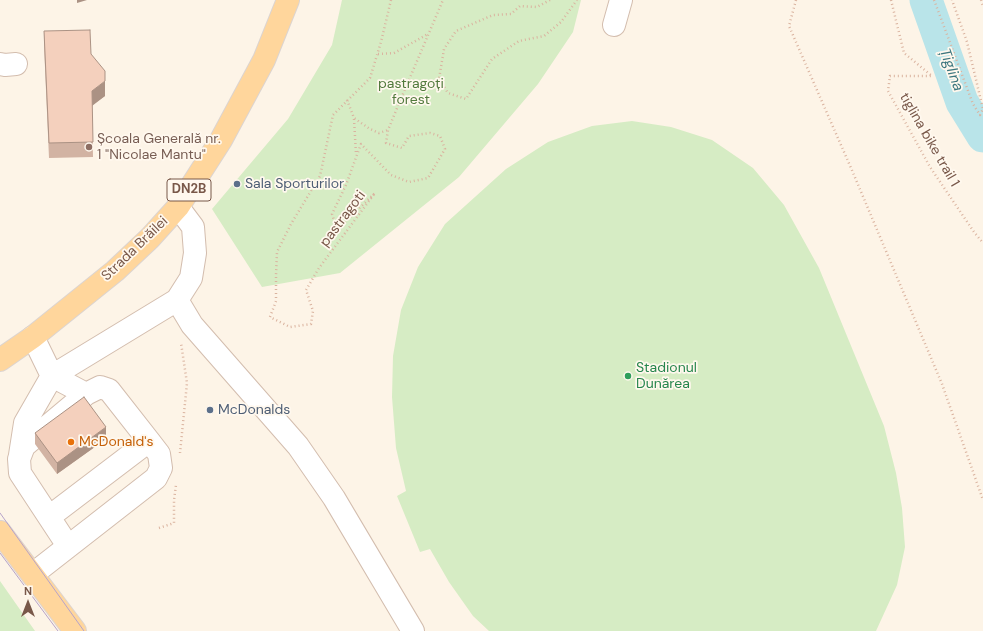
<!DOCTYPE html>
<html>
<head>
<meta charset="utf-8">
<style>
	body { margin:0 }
	#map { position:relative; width:983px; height:631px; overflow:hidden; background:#fdf4e7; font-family:"DM Sans",sans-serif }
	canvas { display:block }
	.north { position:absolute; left:8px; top:583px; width:40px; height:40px; -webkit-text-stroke:3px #fff8ee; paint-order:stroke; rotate:0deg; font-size:11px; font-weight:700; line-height:16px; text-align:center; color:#795849 }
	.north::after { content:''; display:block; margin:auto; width:14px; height:18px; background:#795849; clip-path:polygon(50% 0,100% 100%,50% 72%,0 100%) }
</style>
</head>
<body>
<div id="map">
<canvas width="983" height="631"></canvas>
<div class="north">N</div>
</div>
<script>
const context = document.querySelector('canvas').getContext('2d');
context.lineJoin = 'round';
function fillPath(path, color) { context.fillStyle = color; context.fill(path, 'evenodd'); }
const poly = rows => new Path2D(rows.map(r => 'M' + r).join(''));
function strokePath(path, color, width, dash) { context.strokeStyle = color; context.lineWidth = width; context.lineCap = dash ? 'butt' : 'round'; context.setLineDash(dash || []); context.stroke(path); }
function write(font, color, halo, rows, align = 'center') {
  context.font = font + ' "DM Sans",sans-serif'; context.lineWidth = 3.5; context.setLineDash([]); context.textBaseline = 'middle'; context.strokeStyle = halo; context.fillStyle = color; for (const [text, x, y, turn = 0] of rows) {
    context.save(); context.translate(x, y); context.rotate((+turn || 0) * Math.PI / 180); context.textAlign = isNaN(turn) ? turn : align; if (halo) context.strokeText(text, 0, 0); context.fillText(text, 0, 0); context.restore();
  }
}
fillPath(poly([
	[342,0,581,0,573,32,538,84,459,177,340,273,262,287,212,209,288,119,332,45],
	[632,121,671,127,712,140,753,168,784,205,819,268,884,426,896,473,902,508,905,547,897,585,876,631,489,631,473,616,449,582,430,549,420,552,397,496,406,491,396,448,392,397,393,356,401,310,418,267,445,224,506,169,548,142,592,126],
	[0,581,35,631,0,631]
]), '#d6ecc4');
strokePath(poly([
	[926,0,962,102,983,136]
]), '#b9e4e9', 33);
const minor = poly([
	[614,25,621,0],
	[0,64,5,65,16,64],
	[177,300,192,325,298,446,334,498,413,631],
	[33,337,52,376,177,300,191,278,195,253,193,227,178,207],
	[20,455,25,423,52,376,86,394],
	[49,517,149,441],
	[33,574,156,478,161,468,159,454,149,441,109,390,100,387,86,394,24,446,19,459,20,473,68,546]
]);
const major = poly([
	[0,360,33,337,115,271,150,238,178,207,221,140,264,60,288,0],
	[0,532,75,631]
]);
strokePath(minor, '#d3bdae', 24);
strokePath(major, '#dcd4d0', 24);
strokePath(poly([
	[391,0,381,42,370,78,333,115,320,176,291,224,277,252,276,275,276,301,270,317,290,327,311,324,313,311,306,290,319,268,375,193,337,230,332,214,346,185,361,144,391,175,409,182,428,178,445,149,440,136,430,133,409,136,402,148,386,143,388,130,400,101,443,0],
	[550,0,537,7,520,6,511,14,493,15,456,31,444,49,439,79,448,93,466,99,492,59,519,41,544,36,561,22,577,0],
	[796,0,789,26,851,168,942,384,983,500],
	[891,0,904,53,932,76,890,76,888,91,930,167,974,232,983,243],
	[934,0,973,104,980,115,983,109,967,42,952,0],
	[981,0,983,6],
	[378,54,394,53,428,34],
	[347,100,354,118,370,129,379,133,388,130],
	[354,119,356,154],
	[180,453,187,383,181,343],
	[159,528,174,523,174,500,176,485]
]), '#dab39f', 2.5, [1, 3]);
strokePath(minor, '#fff', 22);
strokePath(major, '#ffd69c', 22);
strokePath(poly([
	[0,513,84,631],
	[0,553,58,631]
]), '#b6a3c9', 1);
fillPath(poly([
	[44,31,105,96,92,105,93,157,49,158,44,45],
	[35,433,106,439,57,474,35,444]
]), '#d2b3a3');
fillPath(poly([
	[77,0,87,0,77,3],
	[105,81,105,96,92,106,92,91],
	[106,427,106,439,57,474,57,463]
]), '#ab9284');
const building = poly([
	[90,30,91,54,105,71,105,81,92,91,93,142,49,143,44,31,90,30],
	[84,397,106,427,57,463,35,433,84,397]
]);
fillPath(building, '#f4d0bd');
strokePath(building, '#ab9284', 1);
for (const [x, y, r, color] of [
	[89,147,4,"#8d6e63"],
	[237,184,4,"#5c6f8a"],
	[628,376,4,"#2e9e5b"],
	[210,410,4,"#5c6f8a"],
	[71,442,4,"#e8710a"]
]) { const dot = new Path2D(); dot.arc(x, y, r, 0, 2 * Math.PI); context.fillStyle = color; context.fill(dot); strokePath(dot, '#fff8ee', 1.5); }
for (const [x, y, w] of [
	[189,190,44]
]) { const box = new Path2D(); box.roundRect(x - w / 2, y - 11, w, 22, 3); context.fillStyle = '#fff8ee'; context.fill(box); strokePath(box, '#795849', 1); }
write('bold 13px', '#795849', null, [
	["DN2B",189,190]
]);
write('14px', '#527a3d', '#fff8ee', [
	["pastragoți",411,84],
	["forest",411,100]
]);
write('14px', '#785e54', '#fff8ee', [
	["Școala Generală nr.",97,139],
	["1 \"Nicolae Mantu\"",97,155]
], 'left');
write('14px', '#795849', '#fff8ee', [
	["tiglina bike trail 1",929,140,60],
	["pastragoti",343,219,-53],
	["Strada Brăilei",135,249,-44]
]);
write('14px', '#4e5e75', '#fff8ee', [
	["Sala Sporturilor",245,184],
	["McDonalds",218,410]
], 'left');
write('14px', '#27864d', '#fff8ee', [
	["Stadionul",636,368],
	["Dunărea",636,384]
], 'left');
write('14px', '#c56008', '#fff8ee', [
	["McDonald's",79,442]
], 'left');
write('italic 15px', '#3c767e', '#fff8ee', [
	["Țiglina",951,70,70]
]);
</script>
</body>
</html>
